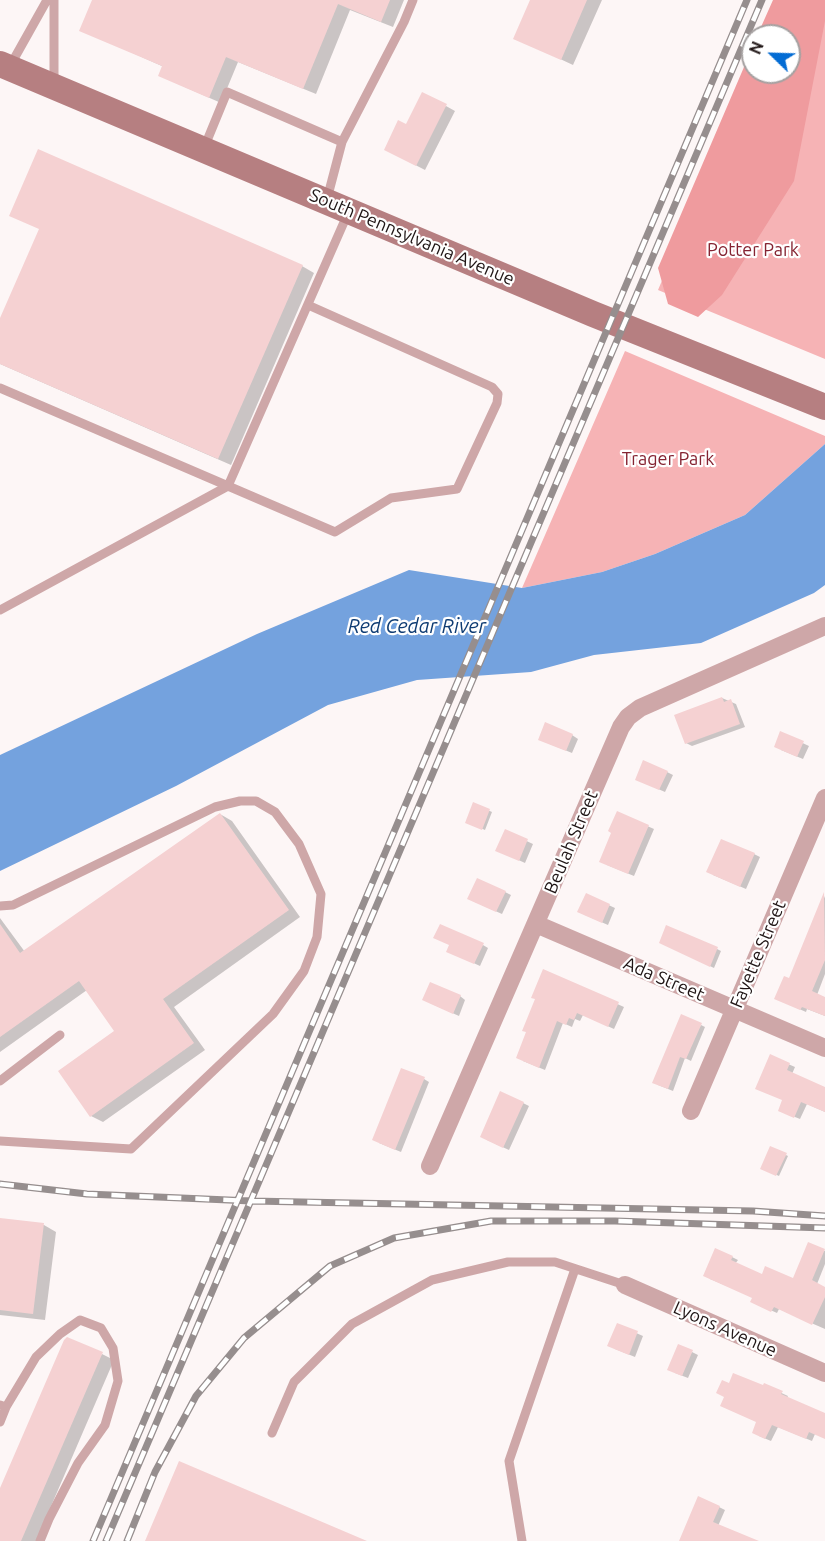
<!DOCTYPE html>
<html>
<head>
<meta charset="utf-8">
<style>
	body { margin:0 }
	#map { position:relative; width:825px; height:1541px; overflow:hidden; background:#fdf6f6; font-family:Ubuntu,sans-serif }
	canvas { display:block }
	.north { position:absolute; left:741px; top:24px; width:60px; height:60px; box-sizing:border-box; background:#fff; border:2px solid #a5a1a1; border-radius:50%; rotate:293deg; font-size:16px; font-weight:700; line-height:24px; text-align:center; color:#1f1515 }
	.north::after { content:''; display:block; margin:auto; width:21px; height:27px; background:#036cd4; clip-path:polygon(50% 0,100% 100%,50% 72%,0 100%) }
</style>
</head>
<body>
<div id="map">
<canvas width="825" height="1541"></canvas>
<div class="north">N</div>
</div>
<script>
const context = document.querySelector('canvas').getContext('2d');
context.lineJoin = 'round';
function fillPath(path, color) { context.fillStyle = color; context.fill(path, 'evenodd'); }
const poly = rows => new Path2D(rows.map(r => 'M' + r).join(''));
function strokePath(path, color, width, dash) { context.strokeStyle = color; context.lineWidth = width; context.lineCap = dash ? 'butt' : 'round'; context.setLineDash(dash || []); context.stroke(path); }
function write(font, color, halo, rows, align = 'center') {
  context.font = font + ' Ubuntu,sans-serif'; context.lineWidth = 4.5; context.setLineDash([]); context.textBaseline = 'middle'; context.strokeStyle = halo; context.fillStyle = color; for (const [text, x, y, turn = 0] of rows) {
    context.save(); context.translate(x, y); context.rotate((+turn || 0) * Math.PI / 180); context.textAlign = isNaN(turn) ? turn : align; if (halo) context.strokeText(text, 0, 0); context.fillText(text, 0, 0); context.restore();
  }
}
fillPath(poly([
	[825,0,825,359,658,290,753,67,753,72,789,72,789,36],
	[625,351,825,436,825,444,745,515,655,554,602,572,522,588]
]), '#f6b3b5');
fillPath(poly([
	[773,0,825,0,825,21,794,181,722,295,698,317,668,304,658,268,753,46,753,72,789,72,789,36,757,36]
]), '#ef9b9e');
fillPath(poly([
	[825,444,825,585,814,593,701,643,594,655,531,672,417,680,328,705,176,786,0,871,0,755,257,634,409,570,522,588,602,572,655,554,745,515]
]), '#74a2de');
fillPath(poly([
	[93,0,404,0,393,27,350,10,316,94,238,62,221,103,160,76,164,67,81,30],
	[531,0,602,0,573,65,515,38],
	[446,106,455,111,425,170,394,154,407,126],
	[302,266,314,273,231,465,0,364,0,322],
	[722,698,736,704,745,727,692,746,686,743],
	[781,733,809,746,803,759,781,750],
	[572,735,578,739,572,753,545,742],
	[667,772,673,775,665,792,642,782],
	[474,804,492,812,485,830,469,823],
	[618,813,654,829,634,876,607,865],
	[220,814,232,821,300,917,174,1007,205,1050,103,1122,91,1116,116,1032,87,990,0,1052,0,918,25,952],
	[505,831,533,844,525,863,503,853],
	[754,854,760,857,746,889,713,875],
	[505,892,511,895,502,914,475,902],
	[587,895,615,908,608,925,585,915],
	[825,896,825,974,817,995,825,998,825,1016,807,1009,806,1012,781,1001],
	[483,945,488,948,480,966,454,954],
	[665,945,717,949,721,951,714,968],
	[544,971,624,1007,614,1029,583,1015,580,1021,575,1019,572,1027,563,1023,545,1070,523,1061,527,1032],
	[460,996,465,1000,459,1016,430,1003],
	[701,1025,705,1027,691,1061,685,1058,673,1091,658,1085],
	[770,1056,795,1067,792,1074,824,1088,825,1087,825,1112,807,1104,800,1119,785,1113,784,1100],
	[424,1079,429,1082,401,1152,379,1143],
	[523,1103,529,1106,509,1150,487,1140],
	[771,1148,788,1156,779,1176,762,1168],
	[0,1220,44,1225,56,1232,45,1320,0,1315],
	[809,1244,825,1251,825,1264,817,1284,825,1288,825,1329,779,1309,777,1313,757,1304,753,1297,710,1279,732,1257,738,1260,735,1264,763,1276,793,1280],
	[618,1325,643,1336,635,1357,615,1349],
	[692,1352,698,1355,688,1378,675,1373],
	[102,1354,114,1360,36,1541,0,1541,0,1492],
	[730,1385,763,1387,764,1385,788,1396,787,1398,825,1415,825,1438,815,1434,812,1441,778,1427,771,1441,759,1436,758,1422],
	[719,1507,725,1510,718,1526,753,1541,685,1541]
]), '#0003');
fillPath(poly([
	[92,0,390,0,381,22,338,4,303,89,226,57,209,98,158,76,162,66,79,31],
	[530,0,587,0,561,60,513,39],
	[422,92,447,104,416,166,384,150,398,120,406,124],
	[38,149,303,265,218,459,0,364,0,318,39,229,9,216],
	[722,697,724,702,731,699,740,724,685,744,674,715],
	[545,722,573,734,566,751,538,740],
	[780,731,804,741,797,757,774,747],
	[643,760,668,771,659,790,635,780],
	[473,802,490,809,482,830,465,823],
	[617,811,649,825,628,874,599,862,611,833,608,831],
	[220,813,289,910,163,999,194,1043,90,1117,58,1071,114,1031,79,981,0,1037,0,924,20,953],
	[505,829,528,839,519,861,495,851],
	[721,839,755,853,740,887,706,872],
	[477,878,506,891,496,912,467,899],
	[824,892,825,960,812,991,825,997,825,1016,802,1007,800,1010,774,999,784,976,789,978],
	[586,893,610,904,602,923,577,912],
	[440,924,484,943,474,964,446,952,449,945,433,938],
	[666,925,718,947,710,967,659,943],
	[543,969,619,1002,608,1027,577,1013,574,1020,569,1018,566,1025,557,1021,539,1068,516,1058,526,1032,522,1031,535,999,531,998],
	[430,982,461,995,453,1014,422,1000],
	[681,1014,702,1023,686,1059,680,1057,668,1089,652,1083],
	[770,1054,790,1063,787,1070,825,1087,825,1112,801,1102,794,1118,778,1111,782,1100,755,1089],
	[401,1068,425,1077,395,1150,372,1140],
	[500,1091,524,1102,503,1148,480,1137],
	[770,1146,787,1153,776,1176,760,1169],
	[0,1218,44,1223,33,1314,0,1310],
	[808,1242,825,1249,812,1280,825,1287,825,1297,812,1325,774,1307,771,1312,750,1302,752,1298,703,1276,715,1248,733,1256,731,1260,762,1274,765,1266,793,1278],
	[617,1323,638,1331,629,1355,607,1346],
	[67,1337,103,1352,21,1541,0,1541,0,1488,64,1340],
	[678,1344,693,1350,682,1376,667,1370],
	[733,1373,763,1385,764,1383,783,1391,781,1394,825,1413,825,1439,809,1432,806,1439,772,1425,765,1439,752,1433,756,1422,720,1406,724,1397,716,1393,722,1380,729,1383],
	[179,1461,367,1541,145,1541],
	[698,1496,720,1506,713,1522,759,1541,679,1541]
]), '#f5d1d2');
strokePath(poly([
	[10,66,47,0],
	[54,84,54,0],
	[204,148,227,92,342,142],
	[327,199,342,142,404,22,413,0],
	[0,388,228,486,348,213],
	[0,610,228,486,335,532,391,498,457,489,497,403,498,394,492,387,308,305],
	[0,906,13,905,215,807,240,801,256,801,275,812,299,844,321,894,317,937,304,971,273,1014,131,1149,0,1141],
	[0,1081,60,1035],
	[0,1405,6,1407,36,1357,60,1334,80,1320,101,1328,113,1348,118,1381,105,1425,78,1463,49,1519,40,1541],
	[0,1422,6,1407],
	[272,1433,294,1382,352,1324,432,1280,508,1262,555,1262,625,1285],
	[522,1541,509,1461,575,1269]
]), '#cea7a8', 9);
strokePath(poly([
	[536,924,825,1048],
	[691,1111,825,798],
	[430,1166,621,727,628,717,640,708,825,626],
	[625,1285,825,1373]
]), '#cea7a8', 18);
strokePath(poly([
	[0,64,593,314,825,407]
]), '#b67f81', 26);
const rail = poly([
	[0,1184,87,1194,252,1201,753,1211,825,1216],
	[93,1541,747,0],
	[106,1541,762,0],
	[127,1541,155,1472,196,1396,244,1338,330,1266,394,1238,491,1221,615,1221,825,1228]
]);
strokePath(rail, '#968e8e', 7);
strokePath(rail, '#fff', 4.5, [14]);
write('18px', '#1f1515', '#fff', [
	["South Pennsylvania Avenue",412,237,23],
	["Beulah Street",571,842,-67],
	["Fayette Street",758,954,-67],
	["Ada Street",664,979,23],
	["Lyons Avenue",725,1329,24]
]);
write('18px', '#852432', '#fff', [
	["Potter Park",753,250],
	["Trager Park",668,459]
]);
write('italic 20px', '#0f3c73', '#fff', [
	["Red Cedar River",417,626]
]);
</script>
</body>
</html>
